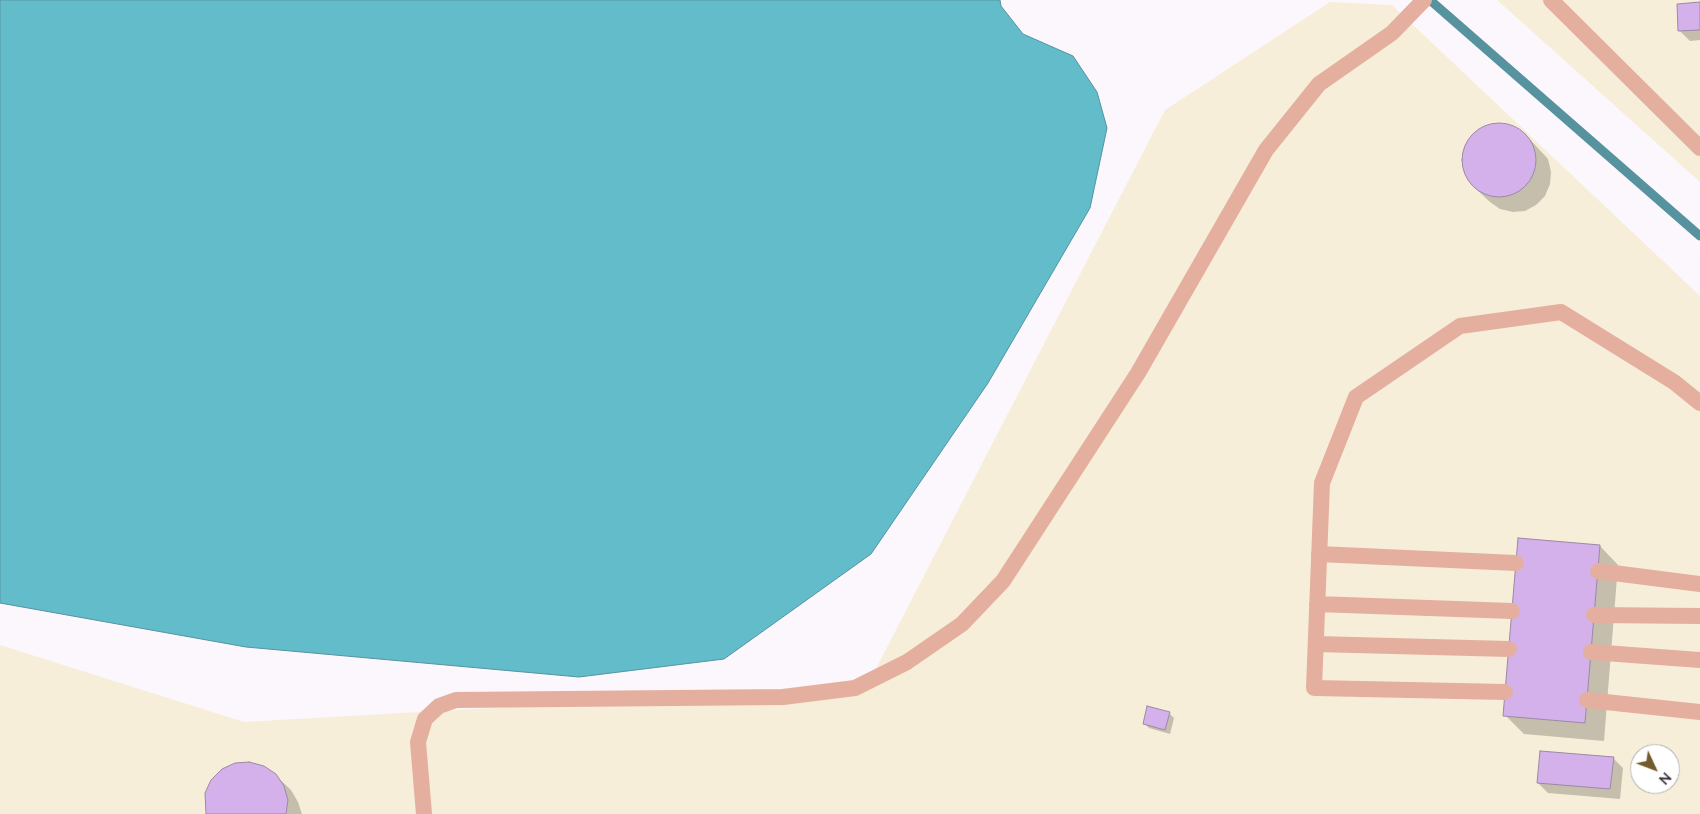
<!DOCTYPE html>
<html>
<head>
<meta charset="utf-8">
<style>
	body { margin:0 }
	#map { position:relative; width:1700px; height:814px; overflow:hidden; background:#fbf7fd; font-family:Mulish,sans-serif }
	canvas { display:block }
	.north { position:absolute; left:1630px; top:744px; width:50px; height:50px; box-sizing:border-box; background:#fff; border:1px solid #b0adb2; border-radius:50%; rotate:133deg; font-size:14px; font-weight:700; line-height:20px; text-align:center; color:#39323e }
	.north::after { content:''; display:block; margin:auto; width:18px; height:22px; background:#735b2c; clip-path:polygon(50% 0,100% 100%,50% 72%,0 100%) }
</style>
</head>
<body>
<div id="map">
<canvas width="1700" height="814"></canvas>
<div class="north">N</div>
</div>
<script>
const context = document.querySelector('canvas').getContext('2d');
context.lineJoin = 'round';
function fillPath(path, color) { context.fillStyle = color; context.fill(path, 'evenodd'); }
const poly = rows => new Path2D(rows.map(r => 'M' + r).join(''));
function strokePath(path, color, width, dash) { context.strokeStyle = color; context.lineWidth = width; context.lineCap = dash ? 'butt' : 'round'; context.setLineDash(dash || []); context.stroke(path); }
fillPath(poly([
	[1497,0,1700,0,1700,182],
	[1330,2,1392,5,1700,296,1700,814,0,814,0,645,244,722,740,694,869,682,1165,110],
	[1640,754,1670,754,1670,784,1640,784]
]), '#f7eed9');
const water = poly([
	[0,0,1000,0,1001,6,1023,34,1073,56,1097,92,1107,128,1090,208,988,383,871,554,724,659,579,677,246,647,0,603,0,0]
]);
fillPath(water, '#62bcc9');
strokePath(water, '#56939f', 1);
fillPath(poly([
	[1700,4,1700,40,1690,41,1680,31],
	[1502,124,1514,127,1525,134,1548,159,1551,172,1550,184,1545,196,1536,205,1525,211,1513,212,1500,209,1490,202,1474,187,1467,176,1463,164,1464,152,1470,140,1478,131,1489,126],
	[1600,546,1618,565,1604,741,1524,734,1505,715],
	[1169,713,1174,718,1170,734,1149,728,1144,723],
	[1613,758,1623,768,1620,799,1548,793,1538,783],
	[275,775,291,790,298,802,302,814,207,814,206,793]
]), '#0003');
strokePath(poly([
	[1430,0,1700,236]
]), '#56939f', 9);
const building = poly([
	[1700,2,1700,30,1678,31,1677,4,1700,2],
	'1462 160a37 37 0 1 1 74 0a37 37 0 1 1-74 0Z',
	[1518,538,1600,545,1585,723,1503,716,1518,538],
	[1147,706,1170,712,1165,730,1143,724,1147,706],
	[1540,751,1614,757,1610,789,1537,783,1540,751],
	[249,762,264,766,276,774,284,786,288,800,286,814,206,814,205,793,211,780,222,769,235,763,249,762]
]);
fillPath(building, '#d4b1eb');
strokePath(building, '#9a8aa5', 1);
strokePath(poly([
	[1551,0,1700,148],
	[1319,554,1516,563],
	[1598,571,1700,584],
	[1317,604,1512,611],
	[1594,615,1700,616],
	[1316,644,1509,649],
	[1591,652,1700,660],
	[1505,692,1314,688,1322,483,1356,397,1460,326,1561,312,1674,382,1700,403],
	[1587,700,1700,712],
	[424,814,418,742,425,719,439,706,456,700,783,697,855,688,907,662,962,624,1003,581,1138,373,1266,150,1319,84,1392,33,1424,0]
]), '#e4af9f', 16);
</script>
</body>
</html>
